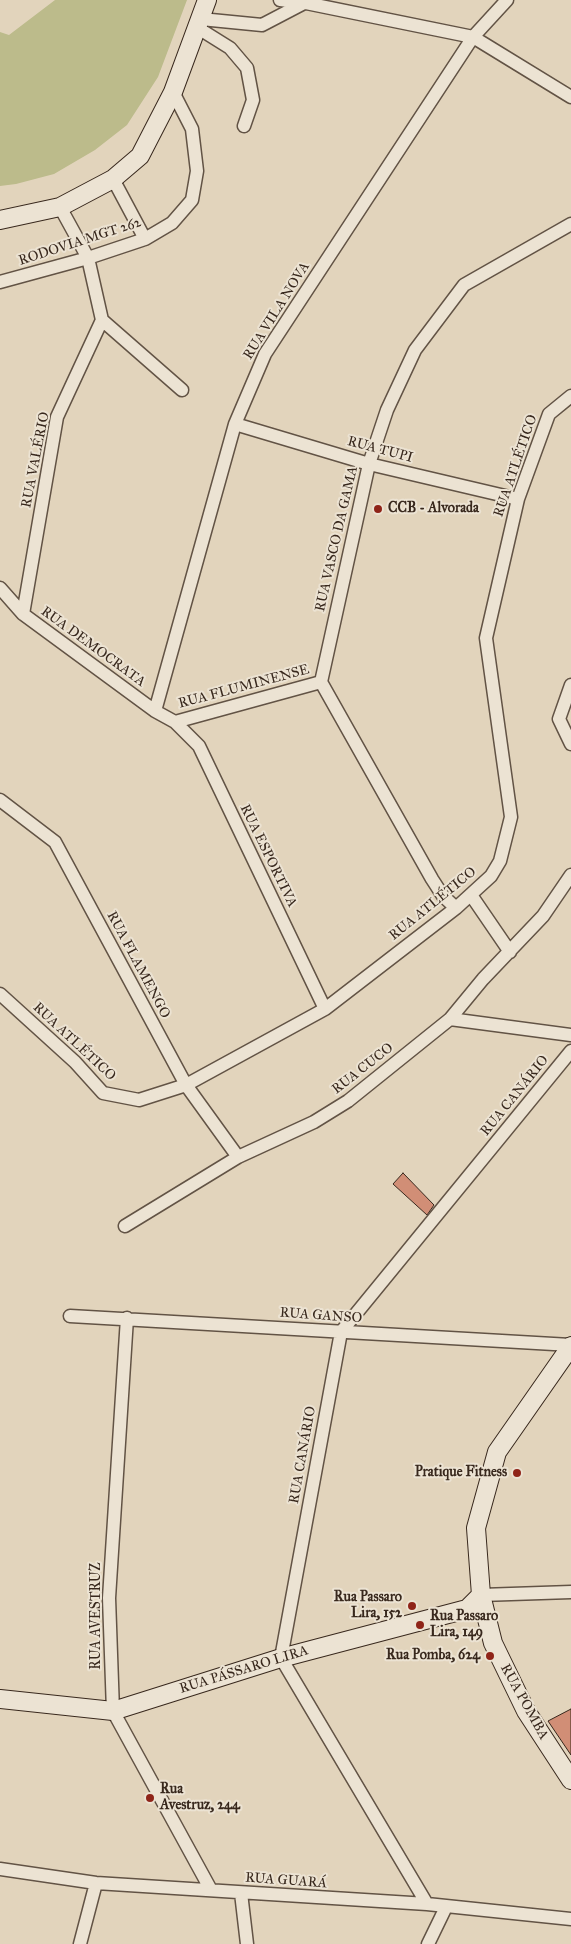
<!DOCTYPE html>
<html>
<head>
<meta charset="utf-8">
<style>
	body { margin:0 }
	canvas { display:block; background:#e2d4bc }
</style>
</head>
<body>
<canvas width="571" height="1944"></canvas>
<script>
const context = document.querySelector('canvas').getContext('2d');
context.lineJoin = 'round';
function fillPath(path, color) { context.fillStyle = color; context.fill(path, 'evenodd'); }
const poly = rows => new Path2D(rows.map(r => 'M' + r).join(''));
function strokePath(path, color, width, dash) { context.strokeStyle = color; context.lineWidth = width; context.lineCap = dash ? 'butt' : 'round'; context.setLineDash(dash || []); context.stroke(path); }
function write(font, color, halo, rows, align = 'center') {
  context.font = font + ' "IM FELL Great Primer",serif'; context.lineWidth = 4; context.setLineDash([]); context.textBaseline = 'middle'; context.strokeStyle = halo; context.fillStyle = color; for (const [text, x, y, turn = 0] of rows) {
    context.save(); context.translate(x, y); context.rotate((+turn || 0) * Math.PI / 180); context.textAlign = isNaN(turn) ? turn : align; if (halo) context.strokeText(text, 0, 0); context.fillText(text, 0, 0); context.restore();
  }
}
fillPath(poly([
	[55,0,187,0,158,77,127,125,95,150,54,174,16,184,0,186,0,32,9,35]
]), '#bcbb8b');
const building = poly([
	[403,1173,434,1205,427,1215,393,1184,403,1173],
	[571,1709,571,1755,548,1721,571,1709]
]);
fillPath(building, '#d18e76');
strokePath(building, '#38281d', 1);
const street = poly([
	[280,0,306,3,473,37,571,97],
	[201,19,262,25,306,2],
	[198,28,230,48,247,68,253,100,244,126],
	[113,179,145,239],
	[60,207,88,258,102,320,182,390],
	[0,282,88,258,145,239,172,223,192,200,197,171,192,129,173,92],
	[235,424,369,464,518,499],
	[0,588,23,614,155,711,175,722,199,746,325,1009],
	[23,614,57,417,102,320],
	[571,685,559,719,571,744],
	[155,711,235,424,265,354,473,37,507,0],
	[175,722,321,682],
	[0,800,55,842,186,1085,238,1157],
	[471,895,510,952],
	[456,908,443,896,432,879,321,682,369,464,387,410,415,350,464,285,571,224],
	[0,994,75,1062,103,1093,139,1100,186,1085,325,1009,456,908,491,876,500,861,511,817,486,638,518,499,549,414,571,396],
	[450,1019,571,1035],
	[125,1226,238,1157,314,1122,348,1101,450,1019,483,979,543,916,571,875],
	[70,1316,571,1345],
	[127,1318,109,1598,113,1711,211,1890],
	[481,1595,571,1592],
	[0,1869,96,1883,427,1904,571,1919],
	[241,1893,247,1944],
	[427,1904,281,1658,341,1332,571,1051],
	[80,1944,96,1883],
	[428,1944,446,1907]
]);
const secondary = poly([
	[0,220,60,207,113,179,140,156,173,92,207,0],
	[571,1346,497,1452,476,1528,481,1595,493,1643,526,1711,571,1780],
	[0,1699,113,1711,281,1658,467,1609,481,1595]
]);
strokePath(street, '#625345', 15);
strokePath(secondary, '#38281d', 20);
strokePath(street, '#ece3d3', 12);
strokePath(secondary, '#ece3d3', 18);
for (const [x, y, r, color] of [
	[378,509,5,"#8f2418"],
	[517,1473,5,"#8f2418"],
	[412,1606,5,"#8f2418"],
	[420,1625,5,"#8f2418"],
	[490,1656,5,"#8f2418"],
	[150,1798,5,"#8f2418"]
]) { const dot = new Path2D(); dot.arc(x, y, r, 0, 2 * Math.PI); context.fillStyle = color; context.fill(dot); strokePath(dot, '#ece3d3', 2); }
write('14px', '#38281d', '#ece3d3', [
	["RODOVIA MGT 262",80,242,-18],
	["RUA VILA NOVA",277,311,-58],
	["RUA TUPI",380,450,15],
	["RUA VALÉRIO",36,460,-79],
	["RUA ATLÉTICO",516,466,-71],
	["RUA VASCO DA GAMA",337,539,-77],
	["RUA DEMOCRATA",93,647,36],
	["RUA FLUMINENSE",244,687,-15],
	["RUA ESPORTIVA",268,856,64],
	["RUA ATLÉTICO",433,904,-39],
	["RUA FLAMENGO",138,965,62],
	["RUA ATLÉTICO",74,1042,43],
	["RUA CUCO",363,1069,-38],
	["RUA CANÁRIO",515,1096,-51],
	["RUA GANSO",321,1316,4],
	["RUA CANÁRIO",303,1455,-80],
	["RUA AVESTRUZ",97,1616,-90],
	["RUA PÁSSARO LIRA",244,1670,-17],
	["RUA POMBA",524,1702,61],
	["RUA GUARÁ",286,1881,4]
]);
write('bold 14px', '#38281d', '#ece3d3', [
	["CCB - Alvorada",388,509],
	["Pratique Fitness",507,1473,"right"],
	["Rua Passaro",402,1598,"right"],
	["Lira, 152",402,1614,"right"],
	["Rua Passaro",430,1617],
	["Lira, 149",430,1633],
	["Rua Pomba, 624",480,1656,"right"],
	["Rua",160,1790],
	["Avestruz, 244",160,1806]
], 'left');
</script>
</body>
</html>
